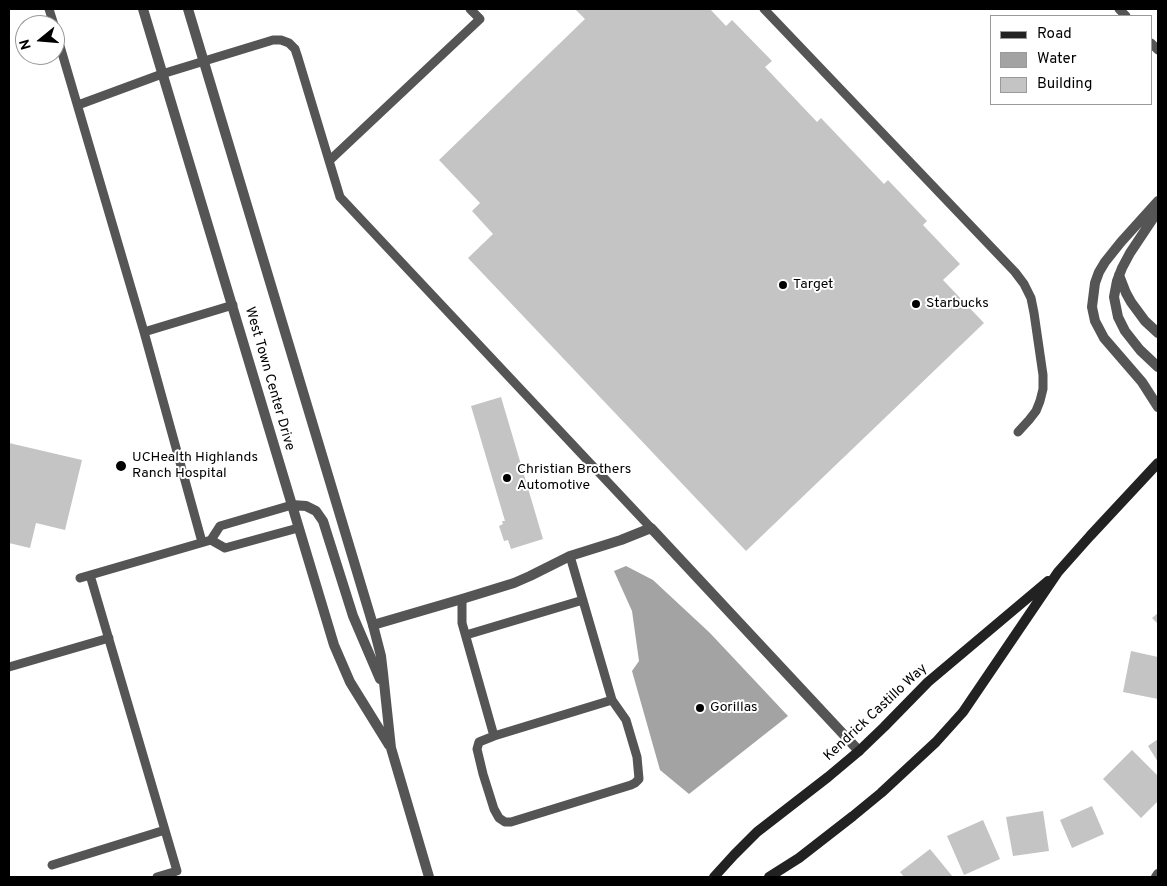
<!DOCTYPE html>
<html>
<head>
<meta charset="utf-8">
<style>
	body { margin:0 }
	#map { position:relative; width:1167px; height:886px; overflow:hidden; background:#fff; font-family:Overpass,sans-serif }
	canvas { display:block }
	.frame { position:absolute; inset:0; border:10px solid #000; pointer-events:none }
	.legend { position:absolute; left:990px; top:15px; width:162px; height:90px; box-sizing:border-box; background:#fff; border:1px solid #999; margin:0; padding:6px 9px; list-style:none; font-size:15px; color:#000 }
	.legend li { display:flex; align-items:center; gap:10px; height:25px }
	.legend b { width:25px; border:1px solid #999 }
	.north { position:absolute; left:15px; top:15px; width:50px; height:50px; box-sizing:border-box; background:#fff; border:1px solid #999; border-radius:50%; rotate:253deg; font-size:14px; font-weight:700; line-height:20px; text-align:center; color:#000 }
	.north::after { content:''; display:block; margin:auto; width:18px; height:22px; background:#000; clip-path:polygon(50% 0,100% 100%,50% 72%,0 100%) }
</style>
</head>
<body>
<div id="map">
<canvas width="1167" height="886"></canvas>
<div class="frame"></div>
<ul class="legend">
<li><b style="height:6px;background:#222"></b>Road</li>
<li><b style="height:14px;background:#a3a3a3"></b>Water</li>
<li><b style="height:14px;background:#c4c4c4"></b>Building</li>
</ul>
<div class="north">N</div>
</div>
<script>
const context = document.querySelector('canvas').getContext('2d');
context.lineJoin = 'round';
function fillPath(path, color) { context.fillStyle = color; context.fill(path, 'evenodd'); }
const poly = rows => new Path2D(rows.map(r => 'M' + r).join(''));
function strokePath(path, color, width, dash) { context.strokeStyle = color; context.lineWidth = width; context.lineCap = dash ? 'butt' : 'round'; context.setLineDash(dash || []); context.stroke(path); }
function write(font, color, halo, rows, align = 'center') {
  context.font = font + ' Overpass,sans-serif'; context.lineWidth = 4; context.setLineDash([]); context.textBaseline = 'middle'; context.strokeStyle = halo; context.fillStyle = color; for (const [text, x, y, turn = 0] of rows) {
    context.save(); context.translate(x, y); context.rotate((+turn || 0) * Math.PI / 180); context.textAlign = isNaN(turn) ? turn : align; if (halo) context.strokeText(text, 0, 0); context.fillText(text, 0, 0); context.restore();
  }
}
fillPath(poly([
	[626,566,653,580,710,633,788,716,689,794,660,770,632,671,639,661,632,611,614,571]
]), '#a3a3a3');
fillPath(poly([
	[575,9,710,9,726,26,732,20,772,61,765,67,817,122,821,118,884,184,888,180,927,221,923,225,960,264,943,280,984,323,746,551,468,258,493,234,472,211,480,203,439,160,585,19],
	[501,397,543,539,511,549,508,540,504,541,499,526,503,524,502,521,505,521,471,406],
	[9,443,82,460,65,530,36,523,30,548,9,543],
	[1158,613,1158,624,1152,618],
	[1131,651,1158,657,1158,699,1123,692],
	[1158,739,1158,762,1148,746],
	[1132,750,1158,776,1158,801,1141,818,1103,779],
	[1092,806,1104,834,1072,848,1060,820],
	[1043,811,1049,851,1013,856,1006,817],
	[983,820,1000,859,964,875,947,836],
	[930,849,953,877,904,877,900,872]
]), '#c4c4c4');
strokePath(poly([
	[49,9,54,25],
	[764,9,1015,272,1024,284,1031,298,1034,313,1043,375,1043,389,1040,401,1036,411,1029,420,1018,432],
	[1119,9,1126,16],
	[55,29,144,332,202,542],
	[1151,43,1158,50],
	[78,105,162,74,237,51,273,40,281,40,289,43,295,49,298,58,340,197,651,528],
	[329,161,480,19,470,9],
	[144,332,233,305],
	[211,540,225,548,298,528],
	[570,556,612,700,626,720,637,757,639,779,635,783,631,785,511,822,505,822,499,818,494,809,483,774,477,749,479,742,494,736,612,700],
	[90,575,177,871,157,877],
	[80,578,211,540,220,526,292,505],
	[462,599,462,623,494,736],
	[466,635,583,600],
	[9,667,109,638],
	[52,865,165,830]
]), '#555', 9);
strokePath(poly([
	[1158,201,1121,242,1105,262,1099,272,1095,283,1092,307,1095,321,1104,338,1142,382,1158,407],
	[1158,211,1130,253,1122,268,1117,281,1114,297,1118,317,1125,331,1140,350,1158,367],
	[1119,275,1126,293,1131,302,1145,321,1158,333],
	[373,625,462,599,514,583,530,576,570,556,621,540,651,528,859,751],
	[1156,877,1158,874]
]), '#555', 10);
strokePath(poly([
	[143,9,334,645,350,682,389,745],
	[188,9,373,625,381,656,383,673,391,748,429,877],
	[292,505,306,506,316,511,323,521,353,616,380,679]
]), '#555', 10);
strokePath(poly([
	[714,877,734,855,757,832,828,777,859,751,884,727,928,682,1048,581],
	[769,877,799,858,853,816,881,793,936,742,963,712,1058,572,1090,536,1158,463]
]), '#222', 10);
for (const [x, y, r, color] of [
	[783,285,5,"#000"],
	[916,304,5,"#000"],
	[121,466,6,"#000"],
	[507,478,5,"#000"],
	[700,708,5,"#000"]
]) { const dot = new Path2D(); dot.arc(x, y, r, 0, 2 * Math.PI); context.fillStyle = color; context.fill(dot); strokePath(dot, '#fff', 2); }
write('14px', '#000', '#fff', [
	["Target",793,285],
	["Starbucks",926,304],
	["UCHealth Highlands",132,458],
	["Ranch Hospital",132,474],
	["Christian Brothers",517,470],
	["Automotive",517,486],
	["Gorillas",710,708]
], 'left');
write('14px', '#000', '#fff', [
	["West Town Center Drive",269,379,74],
	["Kendrick Castillo Way",876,713,-43]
]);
</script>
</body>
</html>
